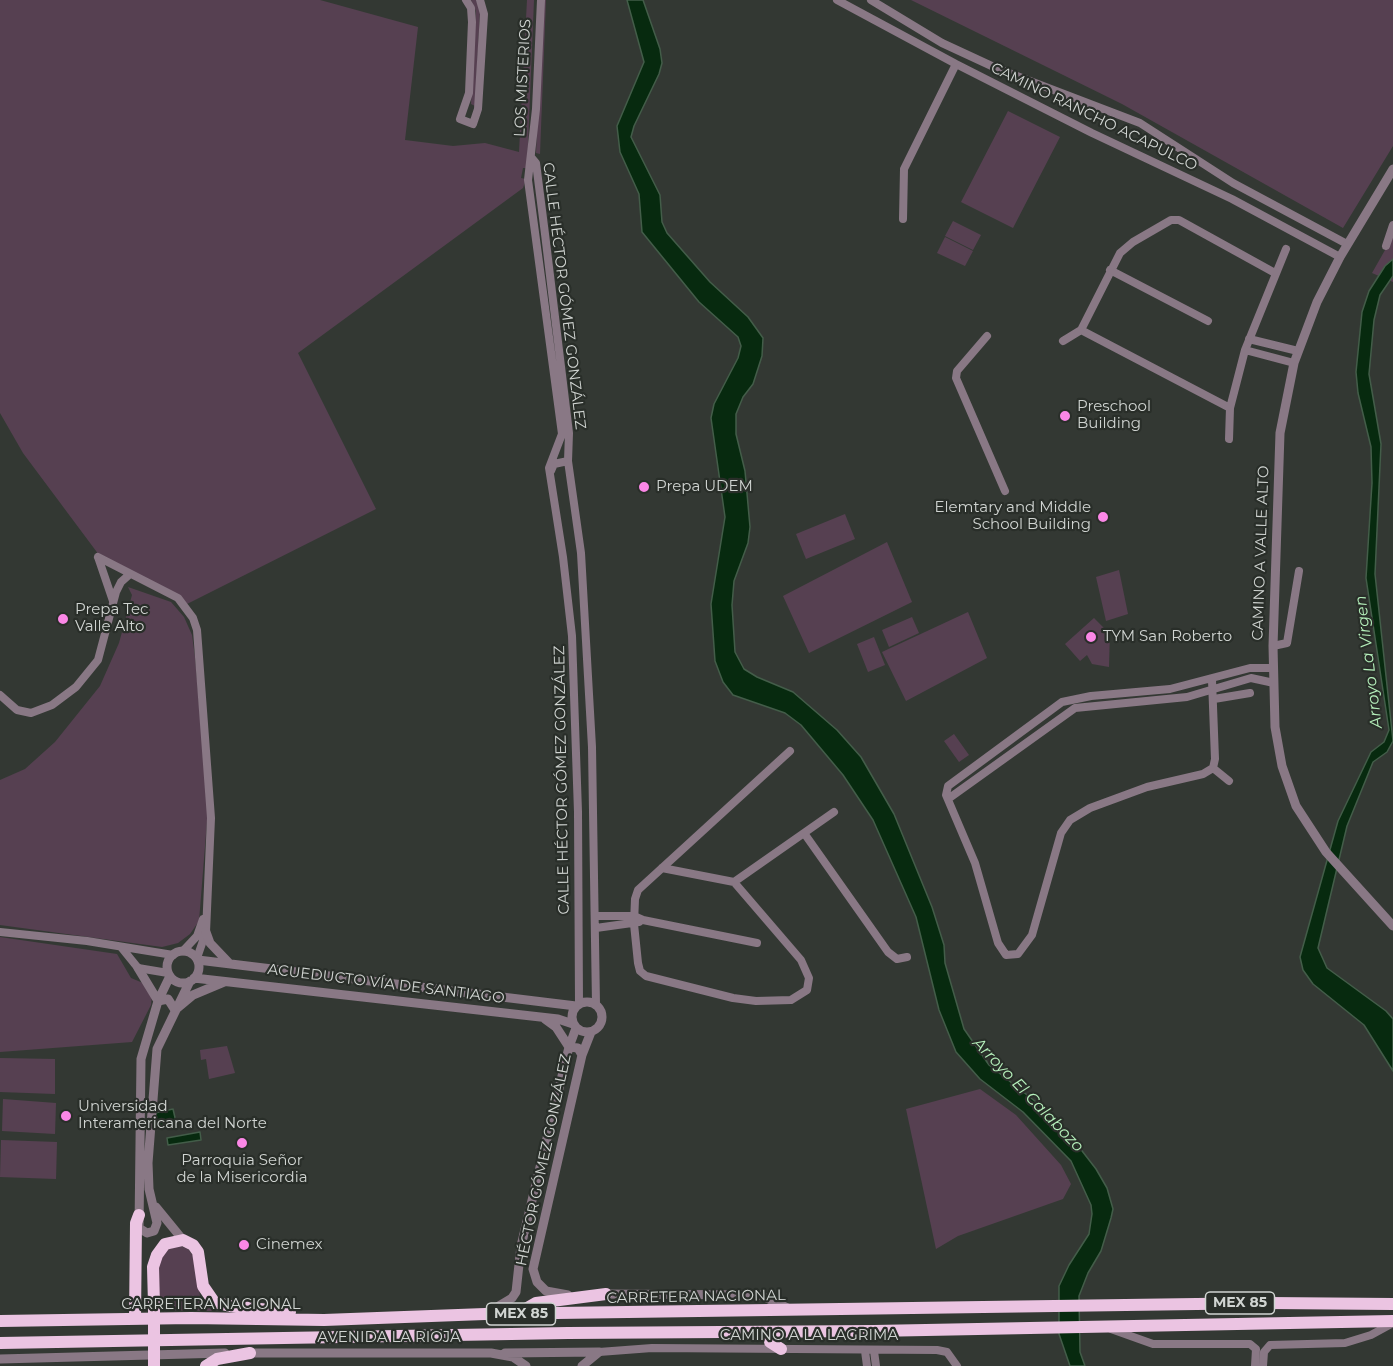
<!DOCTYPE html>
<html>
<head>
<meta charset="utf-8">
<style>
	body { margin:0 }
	canvas { display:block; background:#333833 }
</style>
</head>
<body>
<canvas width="1393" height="1366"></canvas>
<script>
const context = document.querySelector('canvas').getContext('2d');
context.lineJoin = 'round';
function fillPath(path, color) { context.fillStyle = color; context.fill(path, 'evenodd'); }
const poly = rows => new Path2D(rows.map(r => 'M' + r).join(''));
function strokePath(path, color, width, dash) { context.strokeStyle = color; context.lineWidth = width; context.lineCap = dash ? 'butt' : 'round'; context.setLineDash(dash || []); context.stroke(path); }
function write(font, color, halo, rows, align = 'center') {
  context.font = font + ' Montserrat,sans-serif'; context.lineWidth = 4.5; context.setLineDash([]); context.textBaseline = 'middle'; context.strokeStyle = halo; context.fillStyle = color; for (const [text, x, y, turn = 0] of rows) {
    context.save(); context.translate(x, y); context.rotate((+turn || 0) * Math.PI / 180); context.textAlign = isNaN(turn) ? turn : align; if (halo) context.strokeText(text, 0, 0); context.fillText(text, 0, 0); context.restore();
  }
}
fillPath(poly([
	[0,0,320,0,418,27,405,140,453,146,485,143,519,152,527,0,534,0,527,168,523,168,521,178,526,179,523,188,298,353,376,509,185,605,102,559,23,453,0,413],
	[471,0,476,0,480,11,475,106,471,104,476,11],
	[543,0,546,0,540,154,536,153],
	[911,0,1393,0,1393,146,1343,228,1122,104],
	[1008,111,1060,137,1013,228,961,202],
	[953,221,981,235,973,250,945,236],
	[1393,236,1393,282,1372,273],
	[945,237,973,251,965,266,937,253],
	[845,514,855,539,806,559,796,534],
	[887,542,912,602,809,653,783,596],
	[1119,570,1128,614,1106,621,1096,577],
	[128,587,171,602,184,617,192,635,195,657,208,809,199,921,190,934,178,943,162,947,0,925,0,780,25,769,55,742,100,686,119,643,132,595],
	[968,612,987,658,906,701,882,652],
	[912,617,919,633,889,647,882,630],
	[1094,618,1106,630,1110,630,1109,667,1092,664,1087,655,1080,661,1065,644],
	[874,637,885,665,868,672,857,644],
	[954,734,969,755,959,762,944,741],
	[0,937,117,954,131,978,143,983,152,995,151,1005,132,1042,0,1052],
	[227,1046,235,1073,209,1079,206,1059,201,1060,200,1050],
	[0,1058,55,1059,55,1094,0,1092],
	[980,1089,1016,1115,1061,1165,1071,1184,1063,1199,958,1236,936,1249,906,1109],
	[3,1099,56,1103,55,1134,2,1131],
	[1,1140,57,1142,56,1179,0,1177],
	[181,1246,188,1249,198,1262,200,1300,214,1311,159,1310,159,1256,166,1248]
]), '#564051');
const water = poly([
	[627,0,643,0,660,49,662,63,659,74,634,126,631,137,660,195,662,222,667,233,710,282,748,317,763,338,762,356,753,384,743,397,736,414,736,434,745,471,750,527,748,543,734,581,732,605,735,652,744,669,757,677,793,692,837,730,861,757,894,814,932,907,944,945,945,963,964,1029,989,1065,1036,1102,1079,1147,1096,1169,1107,1188,1113,1209,1111,1218,1101,1251,1088,1273,1079,1296,1080,1352,1085,1366,1070,1366,1059,1334,1059,1286,1069,1265,1089,1234,1092,1214,1091,1205,1071,1161,1023,1112,980,1079,956,1052,939,1010,916,917,873,820,843,775,801,725,785,713,733,695,723,682,715,661,711,604,725,517,711,418,714,404,738,358,741,346,738,337,699,302,642,232,639,194,620,152,617,126,644,62,627,0],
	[1393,259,1393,276,1380,295,1374,320,1369,374,1381,444,1375,574,1393,741,1387,752,1373,762,1347,826,1318,948,1327,968,1386,1011,1393,1019,1393,1071,1364,1025,1313,984,1303,970,1300,957,1338,821,1371,752,1384,742,1389,730,1366,578,1372,483,1371,447,1358,393,1356,372,1362,312,1369,291,1385,266,1393,259],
	[173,1109,176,1122,155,1127,155,1113,173,1109],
	[200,1132,201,1140,168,1145,167,1138,200,1132]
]);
fillPath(water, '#072a0f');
strokePath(water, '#435d49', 1.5);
strokePath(poly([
	[466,0,471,8,472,22,469,93,460,119,473,124,478,109,484,14,480,0],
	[541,0,536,109,528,180,562,434,549,468,563,557,572,636,578,812,579,1003],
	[837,0,956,64,1092,133,1232,199,1340,257],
	[871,0,942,43,996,68,1140,123,1233,183,1347,244],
	[531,157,536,163,545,234,569,433,568,461,581,553,592,747,596,1005],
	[903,219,904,169,956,64],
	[1386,246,1393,225],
	[1110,270,1208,321],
	[1081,330,1120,253,1133,242,1171,220,1179,220,1275,273],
	[1081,330,1230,408],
	[987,336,957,371,956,378,1005,491],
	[1249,339,1298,351],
	[1063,341,1081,330],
	[1245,350,1294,363],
	[1229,439,1230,408,1245,350,1286,249],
	[551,471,554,464,568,461],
	[98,557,178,598,193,618,197,630,211,818,206,932,197,958],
	[98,557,113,601],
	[1273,646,1287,643,1299,571],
	[1212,680,1215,759,1213,768,1203,774,1147,787,1090,808,1070,820,1061,833,1032,935,1018,954,1006,955,998,943,975,863,946,795,948,786,1062,702,1091,696,1170,689,1250,668,1274,668],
	[0,695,17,710,31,713,52,705,76,687,98,660,116,592,121,582,130,574],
	[1214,699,1250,693],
	[1213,768,1229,781],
	[948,799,1075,708,1187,697,1251,678,1274,683],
	[804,833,888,952,897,959,907,957],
	[662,868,734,882,801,960,809,978,807,990,791,1000,756,1001,733,998,646,976,640,971,638,963,634,924,635,899,638,890,790,751],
	[734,882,834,812],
	[595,916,634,916,643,920,757,943],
	[596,928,639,922],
	[0,932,87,941,173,955],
	[121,947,138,968,168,973],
	[183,951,197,936,203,919],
	[1111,1329,1153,1344,1250,1344,1256,1349,1255,1366],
	[865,1351,867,1366],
	[874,1351,876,1366],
	[599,1352,652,1348,937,1350,947,1352,957,1366],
	[1263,1366,1264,1352,1270,1345,1345,1343,1371,1335,1393,1323]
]), '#897885', 8);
strokePath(poly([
	[1393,169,1340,257,1317,302,1294,363,1280,433,1273,646,1275,727,1282,766,1296,806,1326,852,1393,926],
	[206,932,210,943,230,964],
	'167 967a16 16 0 1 1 32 0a16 16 0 1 1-32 0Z',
	[198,960,576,1006],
	[138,968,158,1001,168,999,175,1010,193,995,224,982],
	[170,976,158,1001,141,1059,139,1228,147,1233,154,1231,157,1223,149,1189,148,1163,157,1049,190,981],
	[194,978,558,1019,573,1024],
	'572 1017a15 15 0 1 1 30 0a15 15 0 1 1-30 0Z',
	[545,1019,556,1027,569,1047,578,1048,582,1055],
	[156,1207,183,1240],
	[600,1294,760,1295,790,1309],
	[568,1295,546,1291,537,1282,533,1269,582,1055,591,1032],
	[487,1313,512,1298,516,1292,521,1246,569,1047,576,1028],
	[245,1353,491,1353,513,1357,526,1366],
	[505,1353,599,1352],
	[0,1359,225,1353],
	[582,1366,599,1352]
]), '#897885', 9);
strokePath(poly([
	[154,1304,153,1267,157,1255,165,1244,183,1240,193,1245,198,1252,203,1286,214,1302,230,1306,290,1312],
	[517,1314,536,1303,606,1294],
	[135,1319,136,1223,139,1215],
	[0,1321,191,1318,324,1320,485,1314,1268,1303,1393,1304],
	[776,1332,770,1336,770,1342,781,1349],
	[0,1343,568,1333,874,1331,1393,1321],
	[206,1366,217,1359,250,1353]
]), '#ebc4e2', 12);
strokePath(poly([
	[154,1304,154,1366]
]), '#ebc4e2', 12);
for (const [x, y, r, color] of [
	[1065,416,6,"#fb87e6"],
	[644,487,6,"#fb87e6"],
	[1103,517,6,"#fb87e6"],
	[63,619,6,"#fb87e6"],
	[1091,637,6,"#fb87e6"],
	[66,1116,6,"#fb87e6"],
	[242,1143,6,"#fb87e6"],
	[244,1245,6,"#fb87e6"]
]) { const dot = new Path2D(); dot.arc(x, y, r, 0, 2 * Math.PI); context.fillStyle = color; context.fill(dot); strokePath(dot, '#292e29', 2); }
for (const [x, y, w] of [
	[1240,1303,69],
	[521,1314,69]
]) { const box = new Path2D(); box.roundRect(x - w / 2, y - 11, w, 22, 4.5); context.fillStyle = '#292e29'; context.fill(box); strokePath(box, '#d0d4d1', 1.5); }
write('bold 14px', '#d0d4d1', null, [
	["MEX 85",1240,1303],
	["MEX 85",521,1314]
]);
write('15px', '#d0d4d1', '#292e29', [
	["LOS MISTERIOS",523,78,-87],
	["CAMINO RANCHO ACAPULCO",1094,117,26],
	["CALLE HÉCTOR GÓMEZ GONZÁLEZ",564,296,83],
	["CAMINO A VALLE ALTO",1261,553,-88],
	["CALLE HÉCTOR GÓMEZ GONZÁLEZ",562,780,-91],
	["ACUEDUCTO VÍA DE SANTIAGO",386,984,7],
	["HÉCTOR GÓMEZ GONZÁLEZ",544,1160,-78],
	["CARRETERA NACIONAL",696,1297,-1],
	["CARRETERA NACIONAL",211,1305],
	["CAMINO A LA LAGRIMA",809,1336],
	["AVENIDA LA RIOJA",389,1338]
]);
write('15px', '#d0d4d1', '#292e29', [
	["Preschool",1077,407],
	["Building",1077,424],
	["Prepa UDEM",656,487],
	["Elemtary and Middle",1091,508,"right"],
	["School Building",1091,525,"right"],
	["Prepa Tec",75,610],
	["Valle Alto",75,627],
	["TYM San Roberto",1103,637],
	["Universidad",78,1107],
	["Interamericana del Norte",78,1124],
	["Parroquia Señor",242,1161,"center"],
	["de la Misericordia",242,1178,"center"],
	["Cinemex",256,1245]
], 'left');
write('italic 16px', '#b6f1bc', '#292e29', [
	["Arroyo La Virgen",1369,662,-97],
	["Arroyo El Calabozo",1028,1095,46]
]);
</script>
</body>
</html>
